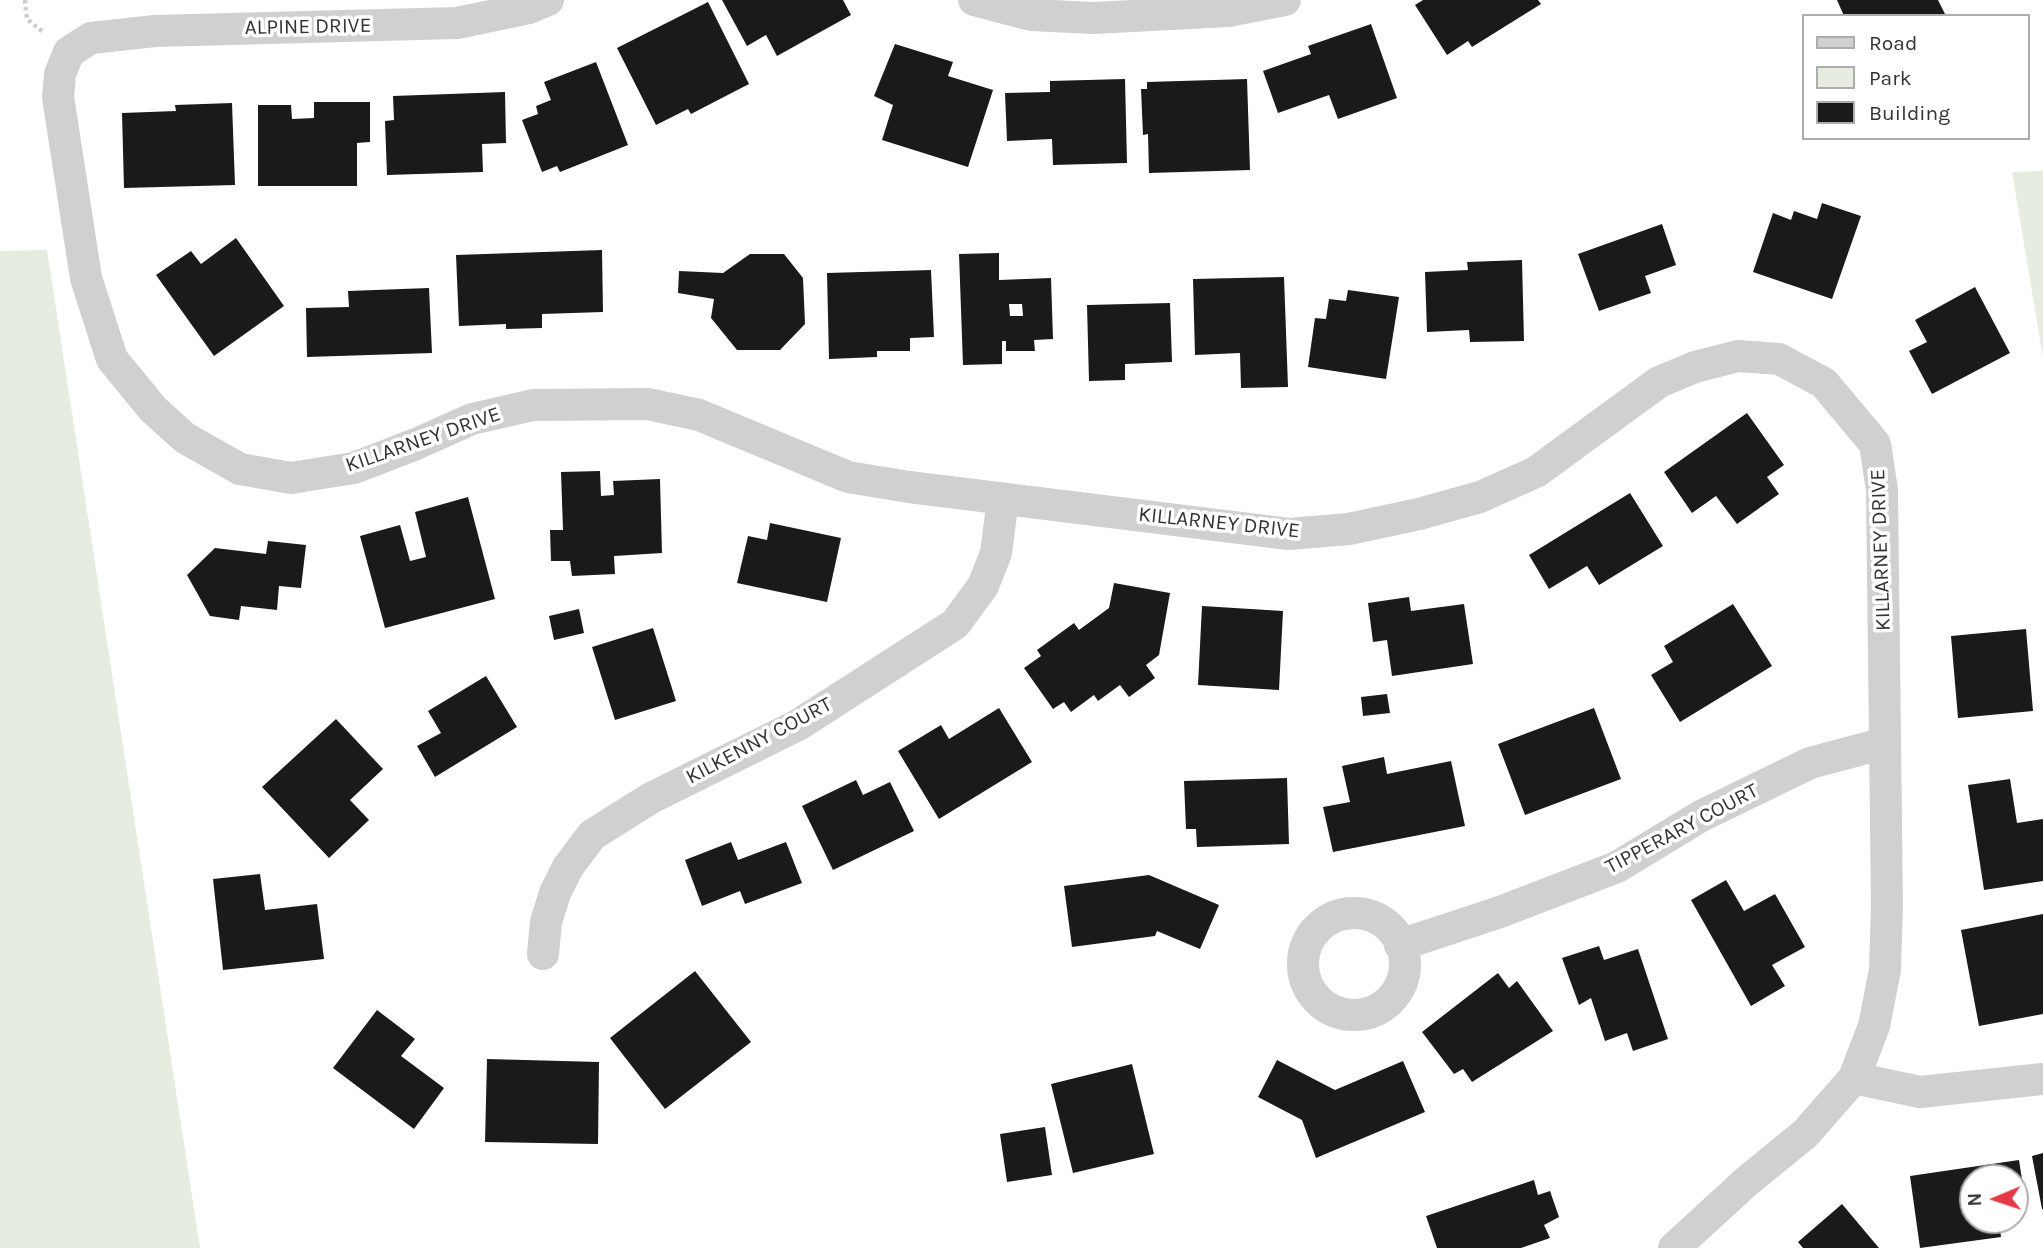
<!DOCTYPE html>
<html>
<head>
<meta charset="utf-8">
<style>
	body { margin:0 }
	#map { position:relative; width:2043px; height:1248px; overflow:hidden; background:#fff; font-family:Karla,sans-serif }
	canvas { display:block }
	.legend { position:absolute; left:1802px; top:14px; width:228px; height:126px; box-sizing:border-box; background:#fff; border:2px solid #adadad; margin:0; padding:9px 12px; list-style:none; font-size:21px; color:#333 }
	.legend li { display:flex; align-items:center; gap:14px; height:35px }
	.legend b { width:35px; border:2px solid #adadad }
	.north { position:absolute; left:1959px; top:1164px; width:70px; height:70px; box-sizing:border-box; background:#fff; border:2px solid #adadad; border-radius:50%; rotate:268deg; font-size:19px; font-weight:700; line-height:28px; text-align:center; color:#333 }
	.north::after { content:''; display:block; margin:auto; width:24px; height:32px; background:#e63946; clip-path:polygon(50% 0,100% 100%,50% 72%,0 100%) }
</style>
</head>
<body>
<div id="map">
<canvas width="2043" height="1248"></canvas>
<ul class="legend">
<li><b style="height:9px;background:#d0d0d0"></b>Road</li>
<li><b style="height:19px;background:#e6ecdf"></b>Park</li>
<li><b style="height:19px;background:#1a1a1a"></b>Building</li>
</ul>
<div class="north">N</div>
</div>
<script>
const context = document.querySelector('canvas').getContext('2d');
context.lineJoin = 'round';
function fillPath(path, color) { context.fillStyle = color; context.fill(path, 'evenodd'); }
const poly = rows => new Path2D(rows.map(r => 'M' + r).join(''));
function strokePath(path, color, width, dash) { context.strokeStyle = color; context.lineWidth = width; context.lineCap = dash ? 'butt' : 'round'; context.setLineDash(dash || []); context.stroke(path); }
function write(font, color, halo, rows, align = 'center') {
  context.font = font + ' Karla,sans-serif'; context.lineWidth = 7; context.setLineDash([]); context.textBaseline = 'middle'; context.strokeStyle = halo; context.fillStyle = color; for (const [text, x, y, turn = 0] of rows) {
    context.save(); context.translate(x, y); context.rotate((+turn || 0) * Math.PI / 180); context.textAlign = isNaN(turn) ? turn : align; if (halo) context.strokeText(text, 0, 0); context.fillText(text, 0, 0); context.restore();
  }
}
fillPath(poly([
	[2043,171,2043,358,2012,172],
	[47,250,200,1248,0,1248,0,251]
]), '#e6ecdf');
fillPath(poly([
	[722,0,843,0,851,15,777,56,766,35,747,46],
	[1423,0,1538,0,1541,4,1472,47,1468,41,1447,55,1415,5],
	[1837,0,1938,0,1946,16,1844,16],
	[708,2,749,84,691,114,688,109,656,125,617,48],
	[1371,24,1397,98,1338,119,1329,95,1278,113,1263,71,1311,54,1308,46],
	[895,44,953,62,948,76,993,90,968,167,882,140,893,105,874,96],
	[596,62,628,145,560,172,557,166,542,172,522,120,538,114,536,106,551,100,544,82],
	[1125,79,1127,163,1053,165,1052,139,1007,141,1005,93,1050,92,1050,81],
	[1247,79,1250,170,1149,173,1148,134,1143,135,1141,89,1147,89,1147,82],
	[505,92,506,143,482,144,483,172,387,175,385,121,394,120,393,96],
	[314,102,370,102,370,142,357,143,357,186,258,186,258,105,291,105,292,119,314,118],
	[232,103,235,185,124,188,122,113,176,111,175,105],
	[1822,203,1861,216,1832,299,1753,272,1773,213,1791,220,1794,211,1817,219],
	[1662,224,1676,265,1645,276,1651,293,1599,311,1578,254],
	[236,238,284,306,214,356,156,275,191,251,201,264],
	[602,250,603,312,542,314,542,328,506,329,506,324,459,326,456,255],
	[999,253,999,280,1051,278,1053,339,1034,340,1035,351,1006,351,1006,341,1002,341,1002,364,963,365,959,254],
	[1009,304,1022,304,1023,316,1010,316],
	[750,254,784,254,803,278,805,324,780,350,737,350,711,318,714,299,678,293,679,271,723,273],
	[1522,260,1524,341,1470,342,1469,330,1427,332,1425,272,1468,270,1467,262],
	[931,270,934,337,910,338,910,351,877,351,877,357,829,359,827,273],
	[1284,277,1288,387,1241,388,1240,353,1195,355,1193,279],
	[1975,287,2010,353,1932,394,1909,351,1927,342,1915,320],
	[429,288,432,353,307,357,306,308,349,307,348,291],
	[1348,290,1399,297,1386,379,1308,367,1315,318,1326,319,1329,299,1346,301],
	[1170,303,1172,362,1125,364,1125,380,1089,381,1087,305],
	[1747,413,1784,465,1767,477,1779,494,1737,524,1716,496,1692,513,1664,472],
	[600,471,601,496,614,495,613,481,660,479,662,553,614,556,615,574,572,576,570,561,551,561,550,530,563,530,561,472],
	[1630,493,1663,546,1599,585,1587,566,1549,589,1529,555],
	[468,497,495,599,385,628,360,536,400,525,410,561,426,557,415,512],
	[770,523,841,538,827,602,737,583,748,536,767,540],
	[268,541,306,545,301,588,279,586,277,610,241,606,239,620,210,616,187,575,215,548,266,554],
	[1114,583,1170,593,1159,655,1146,665,1155,678,1129,697,1120,685,1098,701,1094,695,1071,712,1064,702,1053,709,1024,668,1041,656,1037,650,1074,623,1079,630,1109,608],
	[1409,597,1411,611,1464,604,1473,664,1392,676,1387,640,1373,642,1368,603],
	[1733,604,1772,666,1680,722,1651,675,1673,662,1664,646],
	[1202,606,1283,611,1279,690,1198,685],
	[579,609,584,633,554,640,549,616],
	[653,628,676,701,615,720,592,647],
	[2026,629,2033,711,1958,718,1951,636],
	[486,676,517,727,435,777,417,746,441,733,428,711],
	[1387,694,1390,713,1363,716,1361,697],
	[999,708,1032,762,939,819,898,751,941,725,949,739],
	[1594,708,1621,779,1525,815,1498,744],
	[336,719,383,769,350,800,369,820,329,858,262,787],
	[1384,757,1387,774,1451,761,1465,826,1333,852,1323,807,1350,802,1342,766],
	[1287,778,1289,844,1197,847,1196,829,1186,829,1184,781],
	[2010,779,2017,823,2043,819,2043,881,1984,890,1968,785],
	[856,780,863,795,890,782,914,831,833,870,802,806],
	[731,842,738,860,786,842,802,883,745,904,740,891,702,906,685,860],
	[260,874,265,910,317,904,324,959,223,970,213,879],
	[1149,875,1219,905,1200,949,1157,931,1155,936,1072,947,1064,886],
	[1726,880,1744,911,1775,894,1805,947,1772,965,1785,986,1751,1006,1691,900],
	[2043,914,2043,1014,1979,1026,1961,930],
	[1599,946,1604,960,1638,949,1668,1039,1633,1051,1627,1033,1605,1041,1591,998,1579,1005,1562,958],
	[695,971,751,1042,665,1109,610,1038],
	[1498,973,1509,988,1517,981,1553,1031,1472,1082,1463,1069,1454,1074,1422,1032],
	[377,1010,415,1039,401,1056,444,1088,414,1129,333,1068],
	[487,1059,599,1062,598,1144,485,1142],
	[1277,1060,1335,1090,1403,1061,1425,1112,1316,1158,1302,1120,1258,1097],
	[1132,1064,1154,1154,1073,1173,1051,1084],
	[1045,1127,1052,1175,1007,1182,1000,1134],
	[2043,1153,2043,1209,2042,1209,2032,1156],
	[2019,1160,2025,1199,2015,1200,2015,1178,1973,1178,1973,1220,1999,1220,2001,1237,1920,1248,1910,1176],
	[1534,1180,1538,1195,1550,1191,1559,1217,1544,1225,1550,1238,1521,1248,1437,1248,1426,1216],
	[1842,1204,1879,1248,1803,1248,1798,1242]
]), '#1a1a1a');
strokePath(poly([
	[25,0,27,19,44,33]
]), '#cdcdcd', 4.5, [3.5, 3.5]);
strokePath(poly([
	[548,0,529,8,457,23,155,31,91,38,69,52,60,74,58,97,86,278,112,359,153,409,185,438,240,469,291,478,354,468,416,444,472,419,533,405,648,404,699,415,848,477,909,487,1289,534,1349,529,1419,514,1480,497,1536,472,1659,382,1695,367,1738,356,1779,359,1824,383,1875,444,1882,490,1887,906,1885,970,1874,1026,1854,1078,1806,1133,1746,1182,1674,1248],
	[974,0,1031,15,1094,18,1228,11,1285,0],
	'1303 964a51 51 0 1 1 102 0a51 51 0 1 1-102 0Z',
	[1400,945,1500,912,1617,867,1701,816,1810,763,1885,743],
	[543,954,546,922,555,893,568,867,592,835,651,798,798,725,955,624,983,586,996,553,1003,499],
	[1854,1078,1920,1092,2043,1079]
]), '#d0d0d0', 32);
write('21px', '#333', '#fff', [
	["ALPINE DRIVE",308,27,-1],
	["KILLARNEY DRIVE",423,440,-19],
	["KILLARNEY DRIVE",1219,523,6],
	["KILLARNEY DRIVE",1881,550,-92],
	["KILKENNY COURT",759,741,-28],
	["TIPPERARY COURT",1682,829,-28]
]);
</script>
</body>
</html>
